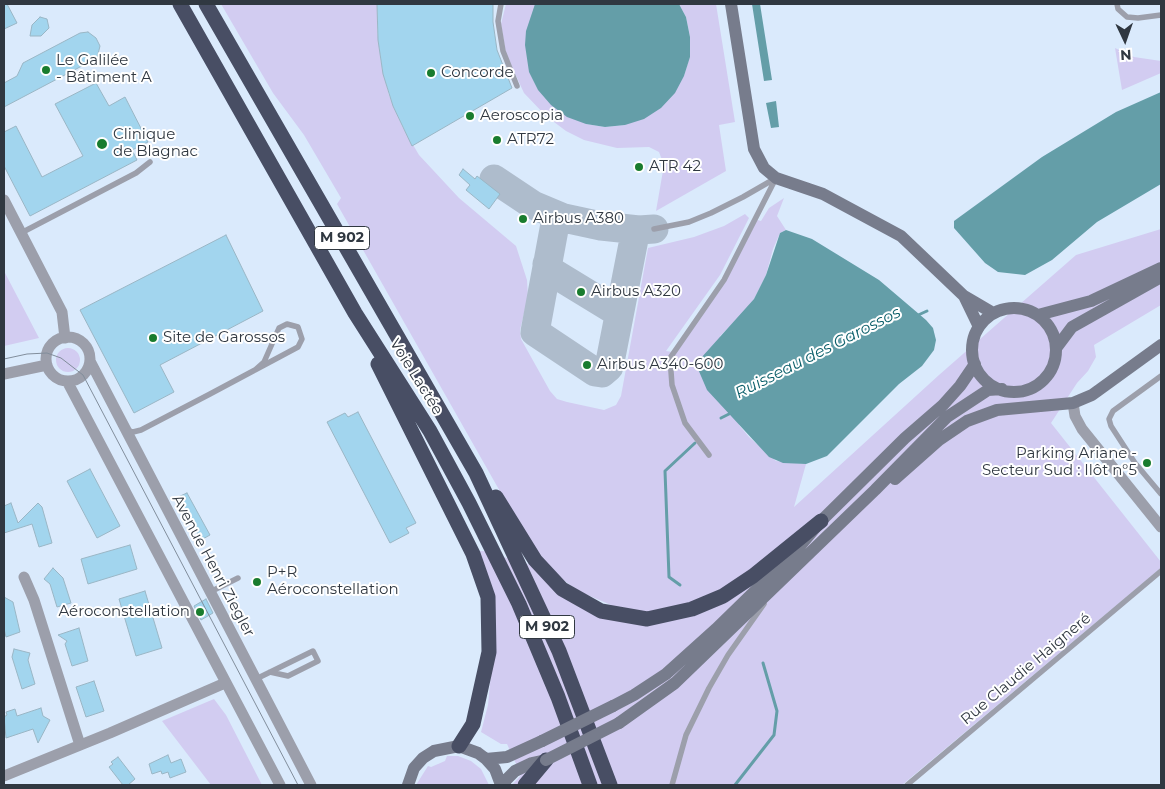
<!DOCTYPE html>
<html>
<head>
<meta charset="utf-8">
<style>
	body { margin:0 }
	#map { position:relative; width:1165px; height:789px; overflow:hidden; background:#daeafc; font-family:Montserrat,sans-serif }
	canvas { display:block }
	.frame { position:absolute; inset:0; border:5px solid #303841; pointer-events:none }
	.north { position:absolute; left:1100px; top:15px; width:50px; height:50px; -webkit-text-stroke:4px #fff; paint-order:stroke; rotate:177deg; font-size:14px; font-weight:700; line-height:20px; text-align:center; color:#303841 }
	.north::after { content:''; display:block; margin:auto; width:18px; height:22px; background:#303841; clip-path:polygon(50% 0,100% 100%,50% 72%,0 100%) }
</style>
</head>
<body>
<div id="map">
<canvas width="1165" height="789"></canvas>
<div class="frame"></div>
<div class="north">N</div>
</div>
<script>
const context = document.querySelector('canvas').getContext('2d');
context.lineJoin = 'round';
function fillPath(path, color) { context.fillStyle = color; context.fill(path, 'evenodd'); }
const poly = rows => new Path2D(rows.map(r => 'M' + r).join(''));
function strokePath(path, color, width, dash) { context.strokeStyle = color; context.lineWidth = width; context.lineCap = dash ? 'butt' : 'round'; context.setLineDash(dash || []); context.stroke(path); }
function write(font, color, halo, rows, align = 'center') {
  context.font = font + ' Montserrat,sans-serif'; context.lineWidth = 4; context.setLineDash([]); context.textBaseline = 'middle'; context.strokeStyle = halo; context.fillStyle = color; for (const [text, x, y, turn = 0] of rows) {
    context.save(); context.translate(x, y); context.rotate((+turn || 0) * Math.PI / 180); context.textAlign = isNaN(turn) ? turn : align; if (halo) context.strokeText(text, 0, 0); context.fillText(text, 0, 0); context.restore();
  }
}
fillPath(poly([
	[221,4,377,4,377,29,381,62,389,95,402,126,419,155,459,198,516,246,527,280,528,297,520,330,521,339,550,391,557,399,567,402,604,410,616,405,621,396,648,248,694,237,724,226,745,214,749,218,720,275,666,351,672,352,723,278,754,219,761,221,769,208,784,198,777,216,786,230,780,233,773,249,766,275,754,299,744,313,720,336,739,425,749,437,776,461,806,464,794,507,939,375,1076,255,1161,229,1161,305,1094,345,1096,357,1088,371,1077,383,1051,423,1161,562,1161,568,902,785,512,785,521,775,507,744,501,744,481,732,488,705,495,631,478,551,483,551,531,565,585,606,611,605,578,591,553,572,527,539,337,204,341,198,304,135,273,93],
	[506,4,535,4,586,124,605,127,625,125,684,76,690,56,690,37,686,17,679,4,716,4,735,122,719,125,726,171,656,211,664,165,659,152,649,147,617,148,584,140,566,131,546,116,524,93,506,54,501,24],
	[1115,48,1134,57,1161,61,1161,73,1122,90],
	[4,271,39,338,4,346],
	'56 360a12 12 0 1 1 24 0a12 12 0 1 1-24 0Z',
	[214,699,226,715,262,785,211,785,162,721],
	[447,756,458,756,471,761,481,769,489,785,416,785,428,766,431,767,445,761]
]), '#d2ccf1');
fillPath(poly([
	[535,4,679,4,686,17,690,37,690,57,684,76,675,93,661,108,644,119,625,125,605,127,586,124,567,117,551,105,538,90,529,72,525,45,526,31],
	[752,4,760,4,772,80,764,81],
	[1161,92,1161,184,1097,222,1052,260,1025,275,998,272,985,263,954,228,954,221,1042,157,1116,112],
	[776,101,779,127,771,128,766,103],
	[786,230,812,239,879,280,926,320,933,328,936,340,934,350,922,366,899,384,827,456,806,464,783,463,769,457,707,390,698,369,701,358,754,299,766,275,780,233]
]), '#649ea8');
strokePath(poly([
	[916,316,927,311],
	[721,418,731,413],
	[680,585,669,577,665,471,695,443],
	[735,785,774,735,777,711,763,663]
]), '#649ea8', 3);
strokePath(poly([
	[494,179,533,205,564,218],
	[639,230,601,226,564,218,559,220,555,224,535,332,595,372,602,373,609,367,635,234,639,230,654,229],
	[547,264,552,272,611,308,618,308,621,304]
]), '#aebccc', 29);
const building = poly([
	[4,4,7,4,17,23,4,29,4,4],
	[377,4,493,4,493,22,497,50,512,88,412,146,393,106,383,74,378,40,377,4],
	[40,17,47,19,49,28,41,36,30,36,32,25,40,17],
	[88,32,96,38,100,46,97,58,4,107,4,83,17,76,23,63,80,33,88,32],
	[96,83,109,106,125,97,148,142,132,150,137,160,30,216,4,166,4,132,16,126,42,177,83,156,55,104,96,83],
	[463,169,475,179,477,176,500,194,489,209,466,190,470,185,459,175,463,169],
	[226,235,263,311,160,365,174,392,134,413,80,310,226,235],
	[358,412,416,523,406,528,409,533,390,543,327,422,345,413,348,417,358,412],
	[90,469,120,526,97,538,67,481,90,469],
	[187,493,210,535,201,540,178,497,187,493],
	[11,503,18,523,38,503,42,507,52,543,39,547,32,524,4,533,4,506,11,503],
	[130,545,137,569,88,584,81,559,130,545],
	[53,568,63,578,71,603,57,607,50,584,44,579,53,568],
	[145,591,162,648,136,656,119,599,145,591],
	[4,597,13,602,20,632,6,637,4,629,4,597],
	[206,599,213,613,201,620,194,606,206,599],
	[79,628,88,661,72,666,65,644,67,641,58,635,79,628],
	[14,649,30,653,28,660,35,684,22,689,12,657,14,649],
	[94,681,104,711,86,717,76,687,94,681],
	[41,708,43,716,50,720,38,743,33,729,6,738,4,717,7,715,6,712,15,709,17,716,41,708],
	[168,755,171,763,181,759,186,772,170,778,168,772,162,774,161,771,152,774,149,764,168,755],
	[118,757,135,779,128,785,123,785,109,767,113,764,111,762,118,757]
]);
fillPath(building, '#a2d5ee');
strokePath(building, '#9ab6c5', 1);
strokePath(poly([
	[501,4,498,21,503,51,517,86],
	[1117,4,1118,9,1127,17,1138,18,1161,15],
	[654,229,689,222,711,213,743,197,776,178],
	[21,233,136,173,150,162],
	[1161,376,1113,411,1109,419,1111,426,1135,463,1161,494],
	[127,430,133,432,141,430,210,394,298,347,302,339,298,327,287,324,279,328,264,362,255,370],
	[709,455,685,423,672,385,670,358,724,280,776,178],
	[210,592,238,578],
	[256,679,313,651,318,661,288,676,270,672],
	[672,785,686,735,709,688,728,655,764,604],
	[907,785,1161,571]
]), '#9c9fab', 5.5);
strokePath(poly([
	[4,200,62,312,65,338],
	'46 359a22 22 0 1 1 44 0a22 22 0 1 1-44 0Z',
	[90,361,311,785],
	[4,374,47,365],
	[67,381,280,785],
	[1073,403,1075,416,1082,429,1161,527],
	[24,577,34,600,80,745],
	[4,776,110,733,225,683]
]), '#9c9fab', 11);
strokePath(poly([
	[731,4,754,149,764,168,776,178,823,194,901,236,964,296,993,313],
	[964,296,979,327],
	'972 350a42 42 0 1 1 84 0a42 42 0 1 1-84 0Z',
	[1038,315,1091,301,1161,268],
	[1057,347,1072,327,1161,277],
	[895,479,939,440,967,421,997,410,1073,403,1092,395,1161,345],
	[613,706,634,695,666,674,716,629,795,552,821,521,905,438,943,405,960,386,975,364],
	[619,723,675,683,875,490,947,417,988,390,1002,389],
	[486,759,507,757,542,741],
	[408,785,414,768,423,758,434,751,459,746,478,753,486,759,495,769,501,785],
	[504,785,506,780,515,771,532,763,546,760]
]), '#777c8c', 12);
strokePath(poly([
	[180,4,355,313,430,431,469,503,519,604,558,697,590,785],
	[206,4,476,473,559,651,610,785],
	[378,364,473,554,488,597,489,652,473,724,459,746],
	[496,497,535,560,562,589,601,611,647,619,692,609,723,596,753,576,821,521],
	[525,785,546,760]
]), '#484e64', 15);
strokePath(poly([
	[4,359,27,354,47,353,61,358,83,375,298,785]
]), '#818d9b', 1);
strokePath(poly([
	[542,741,613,706],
	[546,760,619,723]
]), '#777c8c', 12);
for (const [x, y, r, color] of [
	[46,70,5,"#197c2e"],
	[431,73,5,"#197c2e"],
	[470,116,5,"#197c2e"],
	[497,140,5,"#197c2e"],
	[102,144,6,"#197c2e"],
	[639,167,5,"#197c2e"],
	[523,219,5,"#197c2e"],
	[581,292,5,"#197c2e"],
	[153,338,5,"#197c2e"],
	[587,365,5,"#197c2e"],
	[1147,463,5,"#197c2e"],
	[257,582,5,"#197c2e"],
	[200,612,5,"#197c2e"]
]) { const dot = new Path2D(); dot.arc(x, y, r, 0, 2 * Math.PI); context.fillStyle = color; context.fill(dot); strokePath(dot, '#fff', 2); }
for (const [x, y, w] of [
	[342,238,55],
	[547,627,55]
]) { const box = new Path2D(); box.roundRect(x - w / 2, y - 11.5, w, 23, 4); context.fillStyle = '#fff'; context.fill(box); strokePath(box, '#303841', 1); }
write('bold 14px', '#303841', null, [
	["M 902",342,238],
	["M 902",547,627]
]);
write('15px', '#303841', '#fff', [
	["Le Galilée",56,61],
	["- Bâtiment A",56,78],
	["Concorde",441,73],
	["Aeroscopia",480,116],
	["Clinique",113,135],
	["de Blagnac",113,152],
	["ATR72",507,140],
	["ATR 42",649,167],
	["Airbus A380",533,219],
	["Airbus A320",591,292],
	["Site de Garossos",163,338],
	["Airbus A340-600",597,365],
	["Parking Ariane -",1137,454,"right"],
	["Secteur Sud : Ilôt n°5",1137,471,"right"],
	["P+R",267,573],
	["Aéroconstellation",267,590],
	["Aéroconstellation",190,612,"right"]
], 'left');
write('15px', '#303841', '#fff', [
	["Voie Lactée",416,377,58],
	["Avenue Henri Ziegler",213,566,62],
	["Rue Claudie Haigneré",1026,669,-40]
]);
write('italic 16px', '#0e616c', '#fff', [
	["Ruisseau des Garossos",818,353,-27]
]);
</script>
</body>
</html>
